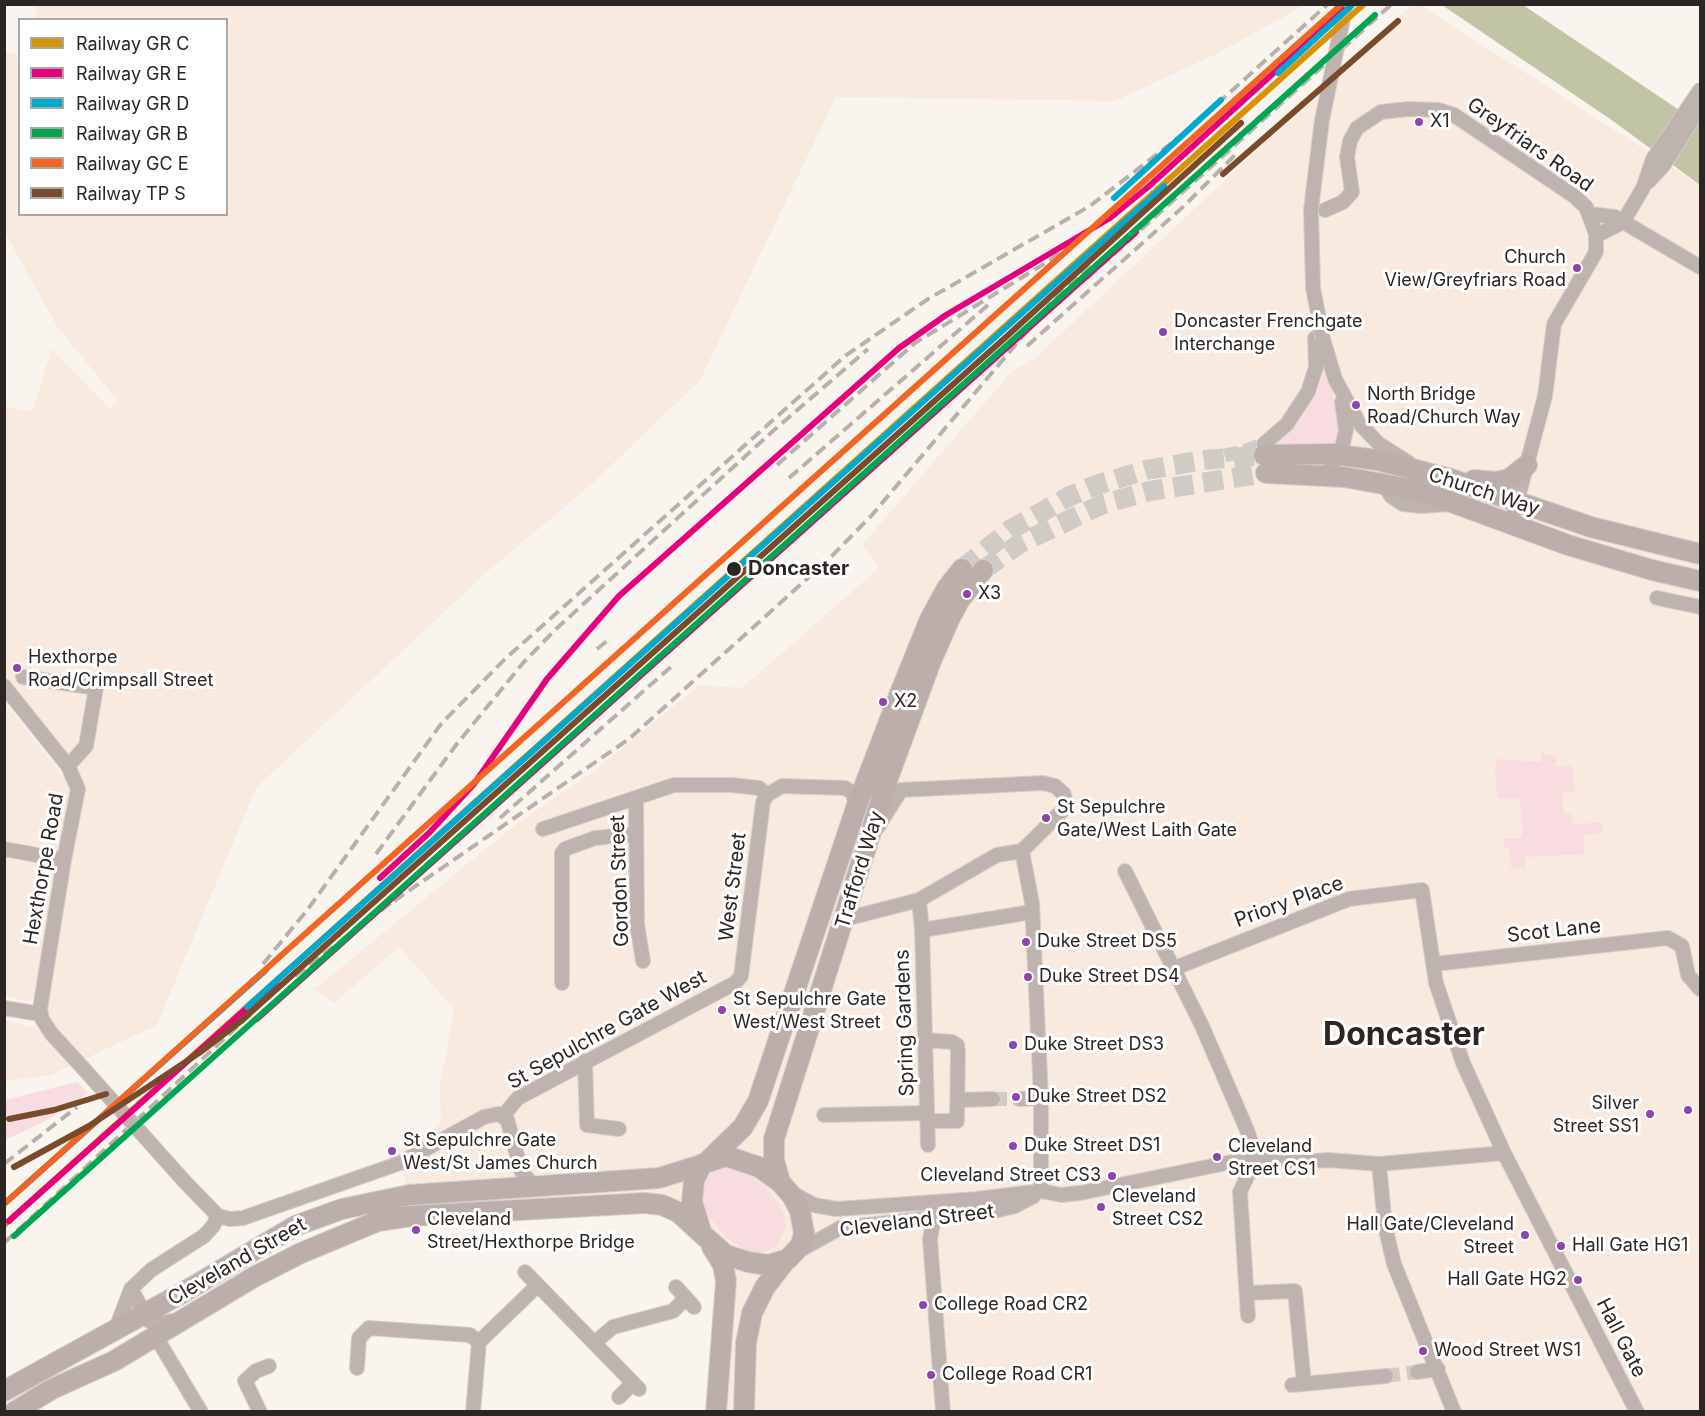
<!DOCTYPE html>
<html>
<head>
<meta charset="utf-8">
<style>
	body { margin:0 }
	#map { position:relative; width:1705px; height:1416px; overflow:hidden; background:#faf4ee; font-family:Inter,sans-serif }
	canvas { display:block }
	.frame { position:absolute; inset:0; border:6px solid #2b2623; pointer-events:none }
	.legend { position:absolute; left:18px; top:18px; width:210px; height:198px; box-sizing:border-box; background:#fff; border:2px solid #aaa8a7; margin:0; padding:8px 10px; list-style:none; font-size:18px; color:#2b2623 }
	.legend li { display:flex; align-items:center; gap:12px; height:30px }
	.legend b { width:30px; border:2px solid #aaa8a7 }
</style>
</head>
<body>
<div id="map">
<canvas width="1705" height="1416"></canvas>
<div class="frame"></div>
<ul class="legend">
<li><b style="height:8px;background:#d89305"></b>Railway GR C</li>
<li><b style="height:8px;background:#e5007d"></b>Railway GR E</li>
<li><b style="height:8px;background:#00a9ce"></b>Railway GR D</li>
<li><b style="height:8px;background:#00a651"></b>Railway GR B</li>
<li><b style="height:8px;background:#f26522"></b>Railway GC E</li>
<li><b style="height:8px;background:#7a4b2a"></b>Railway TP S</li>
</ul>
</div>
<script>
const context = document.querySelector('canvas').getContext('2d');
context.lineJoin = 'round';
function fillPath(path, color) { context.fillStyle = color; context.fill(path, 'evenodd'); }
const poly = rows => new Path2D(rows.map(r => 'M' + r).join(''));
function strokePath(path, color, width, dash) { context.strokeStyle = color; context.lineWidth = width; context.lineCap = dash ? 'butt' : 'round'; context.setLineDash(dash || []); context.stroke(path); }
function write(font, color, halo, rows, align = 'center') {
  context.font = font + ' Inter,sans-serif'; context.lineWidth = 6; context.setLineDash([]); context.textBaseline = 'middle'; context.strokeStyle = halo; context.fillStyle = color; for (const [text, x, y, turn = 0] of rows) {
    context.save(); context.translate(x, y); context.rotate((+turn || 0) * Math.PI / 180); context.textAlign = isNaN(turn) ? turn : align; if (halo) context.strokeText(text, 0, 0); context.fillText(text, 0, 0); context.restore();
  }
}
fillPath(poly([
	[38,5,1305,5,1218,53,1115,101,836,97,700,380,593,483,488,571,256,788,157,1025,51,1075,5,1081,5,1020,43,1031,78,789,8,698,5,698,5,406,32,412,52,349,110,409,118,401,58,328,5,233,4,51,19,55,20,214,226,214,226,20,34,19],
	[1412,5,1420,5,1700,185,1700,1411,716,1411,725,1272,678,1212,411,1216,409,1195,396,1150,441,1124,440,1086,454,1009,399,947,334,1003,315,989,516,824,593,772,699,685,742,688,879,568,862,545,1012,371,1034,359],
	[4,702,71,786,36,999,30,1002,5,996]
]), '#f8eade');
fillPath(poly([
	[1324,370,1327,371,1337,411,1339,428,1335,447,1277,445,1302,418,1318,392],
	[1542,753,1558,757,1556,766,1572,766,1575,791,1562,792,1564,814,1571,814,1572,825,1602,822,1603,833,1583,835,1584,854,1525,857,1525,869,1511,868,1509,848,1505,849,1504,839,1523,838,1520,798,1497,798,1495,765,1497,759,1541,762],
	[77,1082,88,1093,51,1118,5,1140,5,1100],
	[727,1168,745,1171,765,1186,776,1201,784,1215,786,1227,777,1246,763,1252,748,1252,725,1237,708,1215,701,1199,702,1185,712,1171]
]), '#f8dcdf');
fillPath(poly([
	[1442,5,1523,5,1700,124,1700,185,1613,121]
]), '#c2c4a6');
strokePath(poly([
	[1204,460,1245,451,1264,444],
	[993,1099,1020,1099],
	[1386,1376,1417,1372]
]), '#d1cbc5', 14, [14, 7]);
strokePath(poly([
	[962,569,1010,530,1070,496,1096,485,1146,470,1204,460,1264,455],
	[983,570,1019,544,1103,504,1150,491,1266,473]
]), '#d1cbc5', 20, [20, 10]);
const minor = poly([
	[1648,182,1663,166,1700,108],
	[1325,210,1343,202,1352,192,1347,157,1350,141,1357,128,1381,112,1408,109,1438,110,1454,115,1574,196,1586,207,1596,234,1596,252,1554,324,1545,396,1511,524],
	[1590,214,1615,217,1700,267],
	[1596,236,1623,222,1643,188,1653,159,1700,90],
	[1323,339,1335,379,1359,423,1379,444,1409,463],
	[1264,444,1287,424,1308,392,1316,367,1315,338],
	[1326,475,1342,448,1346,430,1342,402],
	[1383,483,1391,496,1403,504,1421,506,1451,504],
	[1657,598,1700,607],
	[23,677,96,688,86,746,68,766],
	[4,686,68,766,78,789,64,860,40,1009,42,1019,51,1033,83,1068],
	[636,799,637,924,643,961],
	[877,828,901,790,1043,783,1055,786,1064,794,1066,807,1022,851],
	[543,829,674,785,732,785,759,788,767,795],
	[4,849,64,860],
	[1022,851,1032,903,1041,1098,1041,1191],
	[1125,871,1202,1026,1247,1130,1256,1157],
	[919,900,922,930,928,1145],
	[845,919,919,900,997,855,1022,851],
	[922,930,1032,912],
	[1434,964,1668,938,1682,946,1688,975,1700,989],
	[1175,968,1349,899,1422,890,1436,983,1463,1063,1504,1153,1637,1412],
	[562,983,562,853,565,849,595,838,636,834],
	[4,1008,41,1014],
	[924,1040,952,1042,957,1045,958,1051,957,1121,928,1121],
	[585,1061,587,1125,619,1129],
	[1020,1099,1041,1098],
	[958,1100,993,1099],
	[824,1115,927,1113],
	[503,1116,518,1098,735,983,741,976,763,802,767,795,782,786,845,788,853,793,856,808],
	[1379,1164,1385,1226,1394,1264,1454,1412],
	[185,1182,218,1216,230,1219,243,1218,400,1163,484,1117,498,1114,507,1119,522,1173,535,1187],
	[790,1192,814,1205,837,1209,977,1199,1041,1191,1061,1195,1080,1193,1256,1157,1303,1162,1329,1160,1379,1164,1504,1153],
	[940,1213,933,1223,930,1239,943,1412],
	[797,1252,840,1228,995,1211,1015,1206,1034,1196],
	[525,1272,639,1389],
	[676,1287,694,1307],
	[1247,1293,1295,1291,1304,1384],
	[1248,1316,1240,1192,1256,1157],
	[173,1321,156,1324,149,1321,131,1289,151,1270,204,1236,213,1226,218,1216],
	[115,1331,131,1289],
	[156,1337,201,1412],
	[594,1343,613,1327,673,1311,686,1298],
	[357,1368,359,1338,369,1328,470,1335,479,1342],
	[1417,1372,1438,1369],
	[1292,1385,1386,1376],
	[619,1397,633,1383],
	[260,1412,245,1381,256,1371,269,1366],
	[473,1412,479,1342,538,1285]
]);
const highway = poly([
	[1264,455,1332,454,1377,460,1451,479,1591,527,1700,554],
	[1266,473,1344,477,1405,488,1432,495,1568,545,1652,570,1700,581],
	[1474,480,1497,482,1509,479,1527,465],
	[726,1156,759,1167,780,1182,793,1197,800,1211,804,1233,801,1245,788,1259,768,1265,748,1262,726,1255,702,1234,692,1202,694,1180,702,1164,726,1156],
	[710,1159,743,1127,758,1101,856,808,900,693,930,619,947,588,962,569],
	[780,1182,774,1160,774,1139,888,778,931,661,949,620,959,601,983,570],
	[712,1247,723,1265,726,1281,716,1412],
	[4,1391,184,1292,295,1226,342,1209,409,1195,659,1178,701,1165],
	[14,1412,52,1389,114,1361,254,1277,301,1253,378,1221,411,1216,645,1203,662,1205,678,1212,702,1234],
	[744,1412,746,1343,752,1313,765,1287,786,1260]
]);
strokePath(minor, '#d4cfca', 16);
strokePath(highway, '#d4cfca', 22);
strokePath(minor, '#bfb3af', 14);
strokePath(highway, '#bcaeaa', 20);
strokePath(poly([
	[1087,278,1392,4],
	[1027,346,1184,206,1235,155],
	[777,465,915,343,1047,262,1095,226],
	[789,478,988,305],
	[597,649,607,641],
	[500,818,673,665],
	[376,854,456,745,523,663,556,629,773,431,868,349],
	[394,901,629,739,828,560,872,515,1050,304,1093,260],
	[263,964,308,909,441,724,505,659,845,356,928,299,1090,206,1187,131,1328,4],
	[295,976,400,896],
	[4,1164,77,1107],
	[4,1243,252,1013]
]), '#b9b0ad', 4, [12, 6]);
const minorBridge = poly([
	[1323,339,1313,288,1311,209,1322,120,1346,4],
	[83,1068,185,1182]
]);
strokePath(minorBridge, '#d4cfca', 16, []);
strokePath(minorBridge, '#bfb3af', 14);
strokePath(poly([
	[4,1225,1364,4]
]), '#d89305', 6);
strokePath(poly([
	[380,878,429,833,474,784,547,679,619,596,899,348,946,315,1110,218,1148,187,1343,10],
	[257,1019,1136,232],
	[9,1221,276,982]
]), '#e5007d', 6);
strokePath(poly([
	[1278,73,1353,4],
	[1114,198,1221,100],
	[247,1007,1164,186],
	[4,1204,266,970]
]), '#00a9ce', 6);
strokePath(poly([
	[14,1236,1375,15]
]), '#00a651', 6);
strokePath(poly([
	[4,1204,1342,4]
]), '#f26522', 6);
strokePath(poly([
	[1223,174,1398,21],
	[9,1119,54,1110,106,1094],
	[14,1167,89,1126,199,1053,241,1021,1006,337,1241,123]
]), '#7a4b2a', 6);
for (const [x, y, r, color] of [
	[1419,122,5,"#8e44ad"],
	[1577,268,5,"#8e44ad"],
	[1163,332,5,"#8e44ad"],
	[1356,405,5,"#8e44ad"],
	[734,569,8,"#2b2623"],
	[967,594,5,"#8e44ad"],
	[17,668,5,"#8e44ad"],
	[883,702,5,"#8e44ad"],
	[1046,818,5,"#8e44ad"],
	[1026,942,5,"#8e44ad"],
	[1028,977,5,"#8e44ad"],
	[722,1010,5,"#8e44ad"],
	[1013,1045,5,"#8e44ad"],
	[1016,1097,5,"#8e44ad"],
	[1688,1110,5,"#8e44ad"],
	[1650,1114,5,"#8e44ad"],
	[1013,1146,5,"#8e44ad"],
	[392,1151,5,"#8e44ad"],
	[1217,1157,5,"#8e44ad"],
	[1112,1176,5,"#8e44ad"],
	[1101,1207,5,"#8e44ad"],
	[416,1230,5,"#8e44ad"],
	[1525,1235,5,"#8e44ad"],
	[1561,1246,5,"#8e44ad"],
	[1578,1280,5,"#8e44ad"],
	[923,1305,5,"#8e44ad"],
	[1423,1351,5,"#8e44ad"],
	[931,1375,5,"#8e44ad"]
]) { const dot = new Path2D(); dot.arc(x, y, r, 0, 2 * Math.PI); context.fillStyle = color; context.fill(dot); strokePath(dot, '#fff', 2); }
write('18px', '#2b2623', '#fff', [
	["X1",1430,122],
	["Church",1566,258,"right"],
	["View/Greyfriars Road",1566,281,"right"],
	["Doncaster Frenchgate",1174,322],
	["Interchange",1174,345],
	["North Bridge",1367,395],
	["Road/Church Way",1367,418],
	["X3",978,594],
	["Hexthorpe",28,658],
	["Road/Crimpsall Street",28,681],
	["X2",894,702],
	["St Sepulchre",1057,808],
	["Gate/West Laith Gate",1057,831],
	["Duke Street DS5",1037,942],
	["Duke Street DS4",1039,977],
	["St Sepulchre Gate",733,1000],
	["West/West Street",733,1023],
	["Duke Street DS3",1024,1045],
	["Duke Street DS2",1027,1097],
	["Silver",1639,1104,"right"],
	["Street SS1",1639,1127,"right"],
	["St Sepulchre Gate",403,1141],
	["West/St James Church",403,1164],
	["Duke Street DS1",1024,1146],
	["Cleveland",1228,1147],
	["Street CS1",1228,1170],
	["Cleveland Street CS3",1101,1176,"right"],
	["Cleveland",1112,1197],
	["Street CS2",1112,1220],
	["Cleveland",427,1220],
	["Street/Hexthorpe Bridge",427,1243],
	["Hall Gate/Cleveland",1514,1225,"right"],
	["Street",1514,1248,"right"],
	["Hall Gate HG1",1572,1246],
	["Hall Gate HG2",1567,1280,"right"],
	["College Road CR2",934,1305],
	["Wood Street WS1",1434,1351],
	["College Road CR1",942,1375]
], 'left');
write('20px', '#2b2623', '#fff', [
	["Greyfriars Road",1530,145,35],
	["Church Way",1484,492,18],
	["Hexthorpe Road",44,869,-80],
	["Trafford Way",860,870,-73],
	["Gordon Street",620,881,-92],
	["West Street",733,887,-83],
	["Priory Place",1289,902,-20],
	["Scot Lane",1554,931,-6],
	["Spring Gardens",905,1023,-92],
	["St Sepulchre Gate West",607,1030,-29],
	["Cleveland Street",917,1221,-7],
	["Cleveland Street",237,1262,-30],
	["Hall Gate",1621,1338,63]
]);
write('bold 20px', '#2b2623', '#fff', [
	["Doncaster",748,569]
], 'left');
write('bold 32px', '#2b2623', '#fff', [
	["Doncaster",1404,1035]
]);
</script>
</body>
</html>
